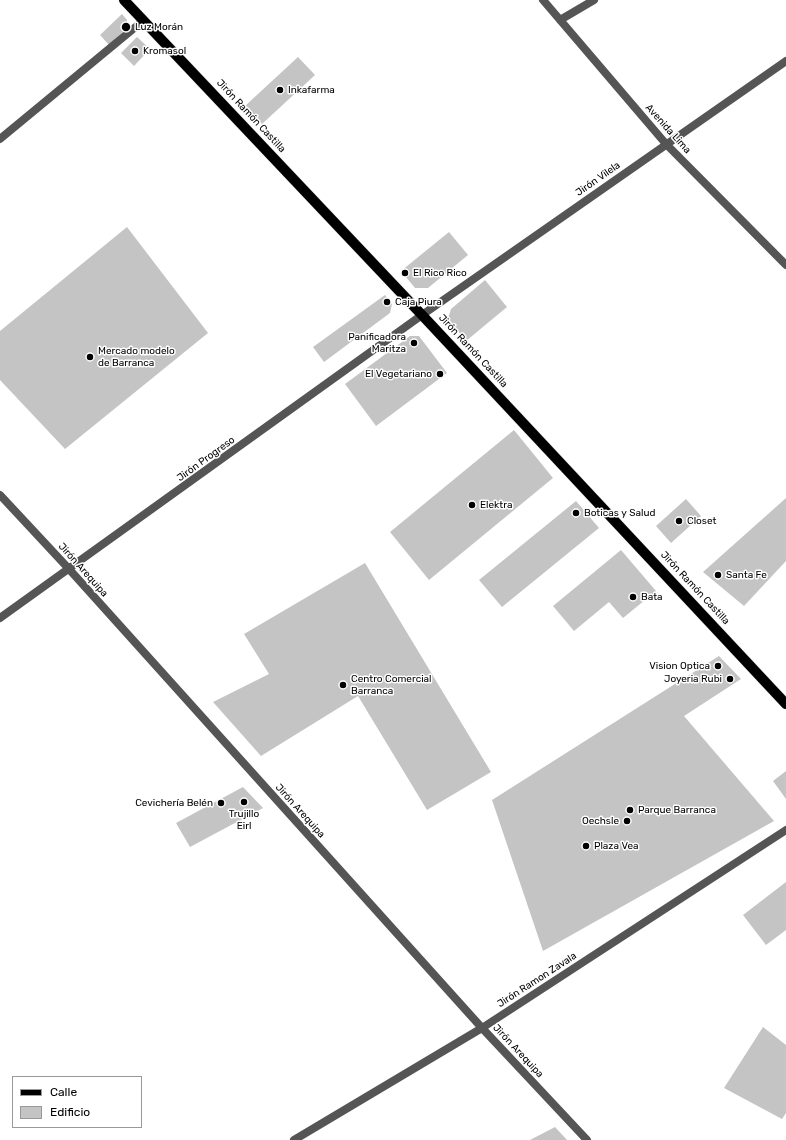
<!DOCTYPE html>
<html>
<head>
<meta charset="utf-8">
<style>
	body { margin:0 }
	#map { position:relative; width:786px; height:1140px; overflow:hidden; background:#fff; font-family:Rubik,sans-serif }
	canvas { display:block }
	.legend { position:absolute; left:12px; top:1076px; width:130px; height:52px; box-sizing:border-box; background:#fff; border:1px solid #999; margin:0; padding:5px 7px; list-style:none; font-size:12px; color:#000 }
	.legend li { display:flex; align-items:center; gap:8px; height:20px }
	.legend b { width:20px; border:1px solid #999 }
</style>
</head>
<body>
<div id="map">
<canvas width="786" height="1140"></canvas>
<ul class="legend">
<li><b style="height:5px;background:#000"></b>Calle</li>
<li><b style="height:11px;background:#c4c4c4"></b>Edificio</li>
</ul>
</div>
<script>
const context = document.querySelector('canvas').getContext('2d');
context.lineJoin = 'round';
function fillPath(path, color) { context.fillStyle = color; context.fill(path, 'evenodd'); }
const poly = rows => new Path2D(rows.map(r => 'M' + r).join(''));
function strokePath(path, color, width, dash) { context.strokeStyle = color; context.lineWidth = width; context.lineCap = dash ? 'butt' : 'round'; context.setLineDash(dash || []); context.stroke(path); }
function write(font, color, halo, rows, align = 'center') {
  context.font = font + ' Rubik,sans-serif'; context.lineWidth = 3; context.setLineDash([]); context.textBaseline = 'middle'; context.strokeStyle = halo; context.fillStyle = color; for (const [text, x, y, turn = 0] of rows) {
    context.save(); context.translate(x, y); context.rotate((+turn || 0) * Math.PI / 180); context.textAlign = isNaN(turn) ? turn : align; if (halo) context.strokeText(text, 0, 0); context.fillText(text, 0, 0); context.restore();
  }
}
fillPath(poly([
	[122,14,127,20,127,28,109,45,100,35],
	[137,37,150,49,134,66,121,53],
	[298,57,315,75,262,124,245,106],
	[127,227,208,333,65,449,0,380,0,331],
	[449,232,468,255,428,288,415,288,401,271],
	[485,280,507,307,466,341,448,319,451,309],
	[385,295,392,304,390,313,324,362,313,347],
	[410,336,419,336,447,373,376,426,345,384],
	[514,430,553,478,429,580,390,532],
	[786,498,786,561,744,606,703,572],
	[686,499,701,516,671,543,656,526],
	[576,501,599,528,502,607,479,580],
	[621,550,656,591,623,618,609,602,574,631,553,606],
	[365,563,491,772,427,810,358,696,261,756,213,702,269,674,244,634],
	[719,656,741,679,684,716,774,821,543,951,492,800],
	[786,771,786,799,773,781],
	[243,787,263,808,190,847,176,823],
	[786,882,786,930,766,945,743,915],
	[763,1027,786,1045,786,1113,782,1119,724,1088],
	[555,1127,567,1140,530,1140]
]), '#c4c4c4');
const primary = poly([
	[124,0,422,315,786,704]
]);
strokePath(primary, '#dbdbdb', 11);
strokePath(poly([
	[543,0,666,144,786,265],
	[560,20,594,0],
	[0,139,144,20],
	[0,495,69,569,482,1028,587,1140],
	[0,618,422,315,786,61],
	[294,1140,482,1028,786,830]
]), '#555', 8);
strokePath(primary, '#000', 10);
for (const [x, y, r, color] of [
	[126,27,5,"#000"],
	[135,51,4,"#000"],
	[280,90,4,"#000"],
	[405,273,4,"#000"],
	[387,302,4,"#000"],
	[414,343,4,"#000"],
	[90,357,4,"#000"],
	[440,374,4,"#000"],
	[472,505,4,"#000"],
	[576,513,4,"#000"],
	[679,521,4,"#000"],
	[718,575,4,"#000"],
	[633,597,4,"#000"],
	[718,666,4,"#000"],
	[730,679,4,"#000"],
	[343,685,4,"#000"],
	[244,802,4,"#000"],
	[221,803,4,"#000"],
	[630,810,4,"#000"],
	[627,821,4,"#000"],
	[586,846,4,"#000"]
]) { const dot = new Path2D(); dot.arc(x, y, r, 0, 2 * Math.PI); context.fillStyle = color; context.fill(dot); strokePath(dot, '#fff', 1.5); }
write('10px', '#000', '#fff', [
	["Luz Morán",135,27],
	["Kromasol",143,51],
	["Inkafarma",288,90],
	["El Rico Rico",413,273],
	["Caja Piura",395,302],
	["Panificadora",406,337,"right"],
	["Maritza",406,349,"right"],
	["Mercado modelo",98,351],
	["de Barranca",98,363],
	["El Vegetariano",432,374,"right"],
	["Elektra",480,505],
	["Boticas y Salud",584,513],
	["Closet",687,521],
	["Santa Fe",726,575],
	["Bata",641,597],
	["Vision Optica",710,666,"right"],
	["Centro Comercial",351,679],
	["Barranca",351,691],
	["Joyeria Rubi",722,679,"right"],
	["Cevichería Belén",213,803,"right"],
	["Parque Barranca",638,810],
	["Trujillo",244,814,"center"],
	["Eirl",244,826,"center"],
	["Oechsle",619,821,"right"],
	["Plaza Vea",594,846]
], 'left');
write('10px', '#000', '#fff', [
	["Jirón Ramón Castilla",251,116,47],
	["Avenida Lima",668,129,48],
	["Jirón Vilela",598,179,-35],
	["Jirón Ramón Castilla",473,351,47],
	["Jirón Progreso",206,459,-36],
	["Jirón Arequipa",83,570,48],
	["Jirón Ramón Castilla",695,588,47],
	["Jirón Arequipa",300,811,48],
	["Jirón Ramon Zavala",537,980,-33],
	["Jirón Arequipa",518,1051,47]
]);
</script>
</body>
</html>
